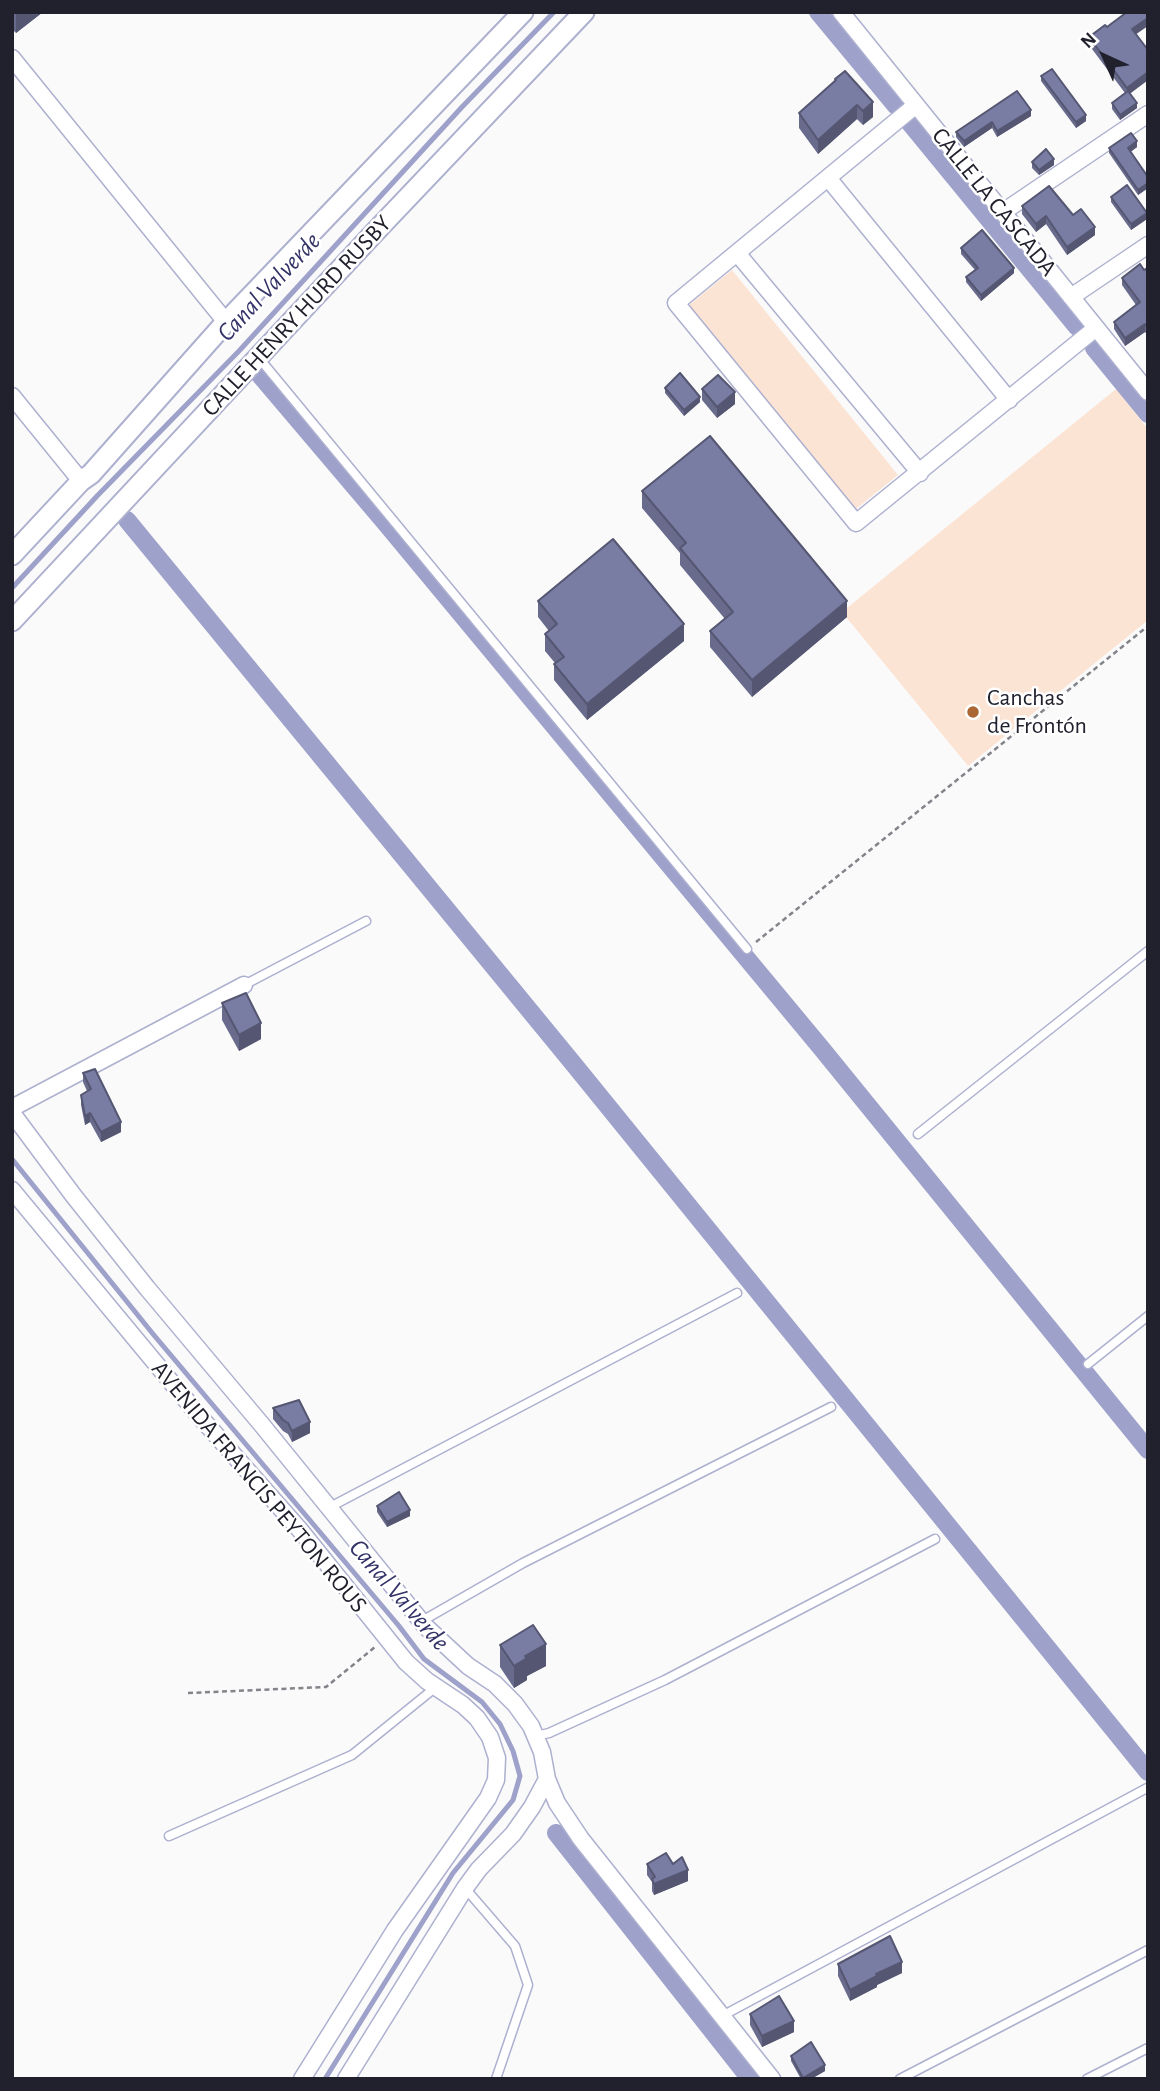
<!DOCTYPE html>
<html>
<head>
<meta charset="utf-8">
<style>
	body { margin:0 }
	#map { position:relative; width:1160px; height:2091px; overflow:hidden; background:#fafafa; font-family:"Alegreya Sans",sans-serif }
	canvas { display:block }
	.frame { position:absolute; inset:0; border:14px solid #20212c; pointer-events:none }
	.north { position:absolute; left:1069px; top:21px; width:70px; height:70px; -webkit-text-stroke:5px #fff; paint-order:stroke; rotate:315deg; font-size:19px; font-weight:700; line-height:28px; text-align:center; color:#20212c }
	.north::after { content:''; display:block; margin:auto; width:24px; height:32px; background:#20212c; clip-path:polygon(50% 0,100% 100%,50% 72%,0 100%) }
</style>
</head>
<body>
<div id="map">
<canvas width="1160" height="2091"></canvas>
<div class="frame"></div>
<div class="north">N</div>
</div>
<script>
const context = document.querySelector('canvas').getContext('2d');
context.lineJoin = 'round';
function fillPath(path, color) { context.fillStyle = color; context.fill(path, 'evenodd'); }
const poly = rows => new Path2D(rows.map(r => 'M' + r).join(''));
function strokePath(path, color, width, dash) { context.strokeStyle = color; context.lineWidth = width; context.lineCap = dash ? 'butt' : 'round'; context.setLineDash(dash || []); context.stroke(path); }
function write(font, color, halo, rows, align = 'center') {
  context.font = font + ' "Alegreya Sans",sans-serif'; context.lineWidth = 5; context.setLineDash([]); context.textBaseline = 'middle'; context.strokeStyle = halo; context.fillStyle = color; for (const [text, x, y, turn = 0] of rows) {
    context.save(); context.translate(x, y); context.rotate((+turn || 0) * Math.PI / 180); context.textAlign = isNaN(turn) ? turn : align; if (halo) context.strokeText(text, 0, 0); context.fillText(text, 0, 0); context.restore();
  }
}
fillPath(poly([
	[732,270,898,475,856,509,689,305],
	[1116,389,1148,429,1148,620,968,766,842,612]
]), '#fce4d4');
strokePath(poly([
	[12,588,98,495,239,351,462,107,554,12],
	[12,1159,153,1334,399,1626,424,1659,482,1702,500,1724,513,1751,520,1776,513,1800,453,1873,325,2079]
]), '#9ea1ca', 5);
strokePath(poly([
	[818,12,896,106],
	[909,122,1077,327],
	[1094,348,1148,414],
	[258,373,387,525,822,1049,1148,1450],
	[127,520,576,1067,1148,1772],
	[556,1833,750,2079]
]), '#9ea1ca', 18);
const service = poly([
	[259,358,747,949],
	[244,985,366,921],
	[918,1134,1148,951],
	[1088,1364,1148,1316],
	[330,1507,737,1293],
	[422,1621,523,1563,831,1407],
	[536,1736,549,1733,665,1680,935,1539],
	[169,1836,352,1755,436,1687],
	[465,1888,515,1946,528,1985,496,2079],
	[722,2016,1147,1788],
	[900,2079,1148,1950],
	[1087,2079,1148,2048]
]);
const minor = poly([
	[841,12,1148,392],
	[12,58,226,322],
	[916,105,676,303,856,523,1096,328],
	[828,178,1009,400],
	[1003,212,1148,114],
	[737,253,920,473],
	[1071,297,1148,245],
	[12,396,81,481],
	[12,1108,244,985],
	[12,1113,73,1195,147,1288,262,1425,425,1626,468,1666,495,1684,515,1704,531,1726,542,1752,547,1779,557,1803,581,1839,772,2079],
	[12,1190,201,1418,300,1530,406,1662,427,1681,463,1705,477,1718,490,1737,497,1758,496,1780,488,1798,395,1930,302,2079],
	[346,2079,465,1888,479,1869,513,1834,532,1807,547,1779]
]);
const tertiary = poly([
	[12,555,81,481,91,474,226,322,523,12],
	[12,621,375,232,584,12]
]);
strokePath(service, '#adb0cf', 11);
strokePath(minor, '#adb0cf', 19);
strokePath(tertiary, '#adb0cf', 23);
strokePath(poly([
	[756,942,1148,626],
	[188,1693,326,1687,375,1647]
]), '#83848a', 2.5, [5, 3.5]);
strokePath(service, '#fff', 8);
strokePath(minor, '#fff', 16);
strokePath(tertiary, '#fff', 19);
fillPath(poly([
	[12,12,43,12,16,33,12,29],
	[1107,27,1136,34,1148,50,1148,80,1130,93,1137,108,1120,120,1112,109,1112,103,1125,93,1089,45,1089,37],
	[1041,76,1086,121,1076,128,1041,81],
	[835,79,873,117,863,125,857,119,818,154,799,128,799,113,835,81],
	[1017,91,1031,116,997,137,992,128,964,147,956,137,956,132],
	[1137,147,1130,152,1148,177,1148,188,1138,195,1109,153,1109,148],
	[1032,162,1054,165,1039,175,1032,168],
	[1111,197,1147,219,1131,230,1111,202],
	[1022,206,1073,215,1095,235,1067,255,1046,224,1036,232,1022,214],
	[961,248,1014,273,981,301,966,282,966,277,975,270,961,254],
	[1148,268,1148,336,1145,332,1125,346,1114,329,1114,322,1136,305,1122,285,1122,278],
	[665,388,700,402,684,416,665,393],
	[702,389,735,404,717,418,702,400],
	[642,491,847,617,752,697,710,647,710,631,725,619,680,565,680,553,642,508],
	[538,601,684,641,587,720,554,680,554,664,555,663,545,651,545,634,549,631,538,617],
	[222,1003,261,1039,239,1051,222,1020],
	[83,1073,121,1132,101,1142,90,1122,85,1125,81,1105,81,1095,87,1091,83,1082],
	[273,1408,310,1433,292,1442,288,1434,283,1431,273,1419],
	[377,1506,410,1516,387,1527,377,1512],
	[500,1645,546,1666,527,1676,527,1680,514,1688,500,1667],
	[647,1864,673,1864,688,1881,654,1895,652,1891,652,1882,647,1875],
	[838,1964,902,1973,877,1985,877,1987,850,2001,838,1976],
	[750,2014,794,2032,762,2047,750,2025],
	[791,2056,825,2071,811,2079,801,2079,791,2061]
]), '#686b8c');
fillPath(poly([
	[16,12,43,12,16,33],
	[1148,18,1148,26,1132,37,1132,29],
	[1148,72,1148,80,1127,96,1127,88],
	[873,102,873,117,863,125,863,111],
	[1137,103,1137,108,1120,120,1120,115],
	[857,105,857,119,818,154,818,140],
	[1031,110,1031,116,997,137,997,131],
	[1086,115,1086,121,1076,128,1076,122],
	[992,122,992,128,964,147,964,141],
	[1137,141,1137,147,1128,154,1128,148],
	[1054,159,1054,165,1039,175,1039,170],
	[1148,183,1148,188,1138,195,1138,190],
	[1147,213,1147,219,1131,230,1131,224],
	[1046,216,1046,224,1036,232,1036,224],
	[1095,227,1095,235,1067,255,1067,247],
	[1014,268,1014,273,981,301,981,295],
	[1145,324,1145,332,1125,346,1125,338],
	[735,392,735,404,717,418,717,407],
	[700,397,700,402,684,416,684,410],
	[847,601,847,617,752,697,752,680],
	[684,624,684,641,587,720,587,704],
	[261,1023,261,1039,239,1051,239,1035],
	[90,1113,90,1122,85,1125,85,1116],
	[121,1122,121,1132,101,1142,101,1132],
	[310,1422,310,1433,292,1442,292,1431],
	[410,1510,410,1516,387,1527,387,1522],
	[546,1644,546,1666,527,1676,527,1680,514,1688,514,1666,525,1656],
	[688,1870,688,1881,654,1895,654,1884],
	[902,1962,902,1973,877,1985,877,1987,850,2001,850,1990,876,1974],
	[794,2021,794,2032,762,2047,762,2036],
	[825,2065,825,2071,811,2079,803,2079,803,2078]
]), '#555772');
const building = poly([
	[1127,12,1148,12,1148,18,1132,29,1148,50,1148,72,1127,88,1089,37,1105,25,1107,27,1127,12],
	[1052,69,1086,115,1076,122,1041,76,1052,69],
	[845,71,873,102,863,111,857,105,818,140,799,113,836,80,835,79,845,71],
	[1017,91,1031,110,997,131,992,122,964,141,956,132,1017,91],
	[1128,91,1137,103,1120,115,1112,103,1128,91],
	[1131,133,1137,141,1128,148,1148,177,1148,183,1138,190,1109,148,1131,133],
	[1046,149,1054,159,1039,170,1032,162,1046,149],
	[1127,185,1147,213,1131,224,1111,197,1127,185],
	[1049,186,1073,215,1081,209,1095,227,1067,247,1046,216,1036,224,1022,206,1049,186],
	[982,230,1014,268,981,295,966,277,978,268,961,248,982,230],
	[1140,264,1144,270,1148,268,1148,328,1145,324,1125,338,1114,322,1140,302,1122,278,1140,264],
	[680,373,700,397,684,410,665,388,680,373],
	[718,375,735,392,717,407,702,389,718,375],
	[710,436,847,601,752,680,710,631,733,612,680,548,686,543,642,491,710,436],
	[613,539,684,624,587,704,554,664,564,657,545,634,557,624,538,601,613,539],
	[246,993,261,1023,239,1035,222,1003,246,993],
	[95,1069,121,1122,101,1132,90,1113,85,1116,81,1095,91,1089,83,1073,95,1069],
	[299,1400,310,1422,292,1431,288,1423,283,1420,273,1408,299,1400],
	[399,1492,410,1510,387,1522,377,1506,399,1492],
	[533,1625,546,1644,525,1656,527,1658,514,1666,500,1645,533,1625],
	[666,1853,673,1864,682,1857,688,1870,654,1884,652,1879,655,1877,647,1864,666,1853],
	[890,1936,902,1962,876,1974,877,1976,850,1990,838,1964,890,1936],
	[779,1996,794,2021,762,2036,750,2014,779,1996],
	[811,2042,825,2065,803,2078,791,2056,811,2042]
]);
fillPath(building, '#797ca3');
strokePath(building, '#555772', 2);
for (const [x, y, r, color] of [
	[973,712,7,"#aa6734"]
]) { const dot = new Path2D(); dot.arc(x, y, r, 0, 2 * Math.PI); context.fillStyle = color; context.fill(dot); strokePath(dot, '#fff', 2.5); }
write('24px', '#20212c', '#fff', [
	["CALLE LA CASCADA",994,202,51],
	["CALLE HENRY HURD RUSBY",297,316,-47],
	["AVENIDA FRANCIS PEYTON ROUS",259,1487,50]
]);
write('24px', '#20212c', '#fff', [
	["Canchas",987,698],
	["de Frontón",987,726]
], 'left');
write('italic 26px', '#343368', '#fff', [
	["Canal Valverde",269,287,-47],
	["Canal Valverde",399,1595,49]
]);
</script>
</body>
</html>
